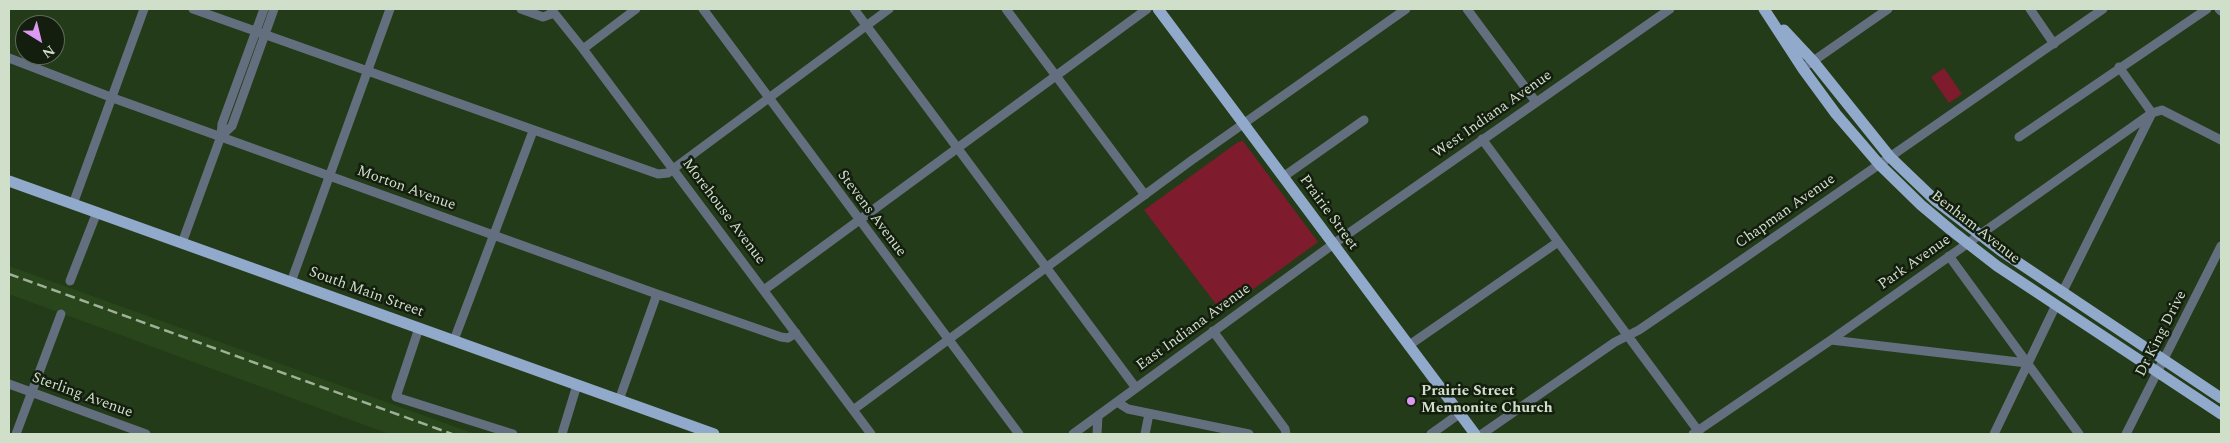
<!DOCTYPE html>
<html>
<head>
<meta charset="utf-8">
<style>
	body { margin:0 }
	#map { position:relative; width:2230px; height:443px; overflow:hidden; background:#233b18; font-family:Spectral,serif }
	canvas { display:block }
	.frame { position:absolute; inset:0; border:10px solid #d0dfca; pointer-events:none }
	.north { position:absolute; left:15px; top:15px; width:50px; height:50px; box-sizing:border-box; background:#141e0f; border:1px solid #5f6b5a; border-radius:50%; rotate:144deg; font-size:14px; font-weight:700; line-height:20px; text-align:center; color:#d0dfca }
	.north::after { content:''; display:block; margin:auto; width:18px; height:22px; background:#dc99f4; clip-path:polygon(50% 0,100% 100%,50% 72%,0 100%) }
</style>
</head>
<body>
<div id="map">
<canvas width="2230" height="443"></canvas>
<div class="frame"></div>
<div class="north">N</div>
</div>
<script>
const context = document.querySelector('canvas').getContext('2d');
context.lineJoin = 'round';
function fillPath(path, color) { context.fillStyle = color; context.fill(path, 'evenodd'); }
const poly = rows => new Path2D(rows.map(r => 'M' + r).join(''));
function strokePath(path, color, width, dash) { context.strokeStyle = color; context.lineWidth = width; context.lineCap = dash ? 'butt' : 'round'; context.setLineDash(dash || []); context.stroke(path); }
function write(font, color, halo, rows, align = 'center') {
  context.font = font + ' Spectral,serif'; context.lineWidth = 5; context.setLineDash([]); context.textBaseline = 'middle'; context.strokeStyle = halo; context.fillStyle = color; for (const [text, x, y, turn = 0] of rows) {
    context.save(); context.translate(x, y); context.rotate((+turn || 0) * Math.PI / 180); context.textAlign = isNaN(turn) ? turn : align; if (halo) context.strokeText(text, 0, 0); context.fillText(text, 0, 0); context.restore();
  }
}
fillPath(poly([
	[9,266,475,434,389,434,9,294]
]), '#28451c');
fillPath(poly([
	[1944,68,1962,94,1949,103,1931,77],
	[1243,141,1318,242,1222,312,1144,210,1238,142]
]), '#7e1b2c');
strokePath(poly([
	[193,9,658,174,668,173,673,169,889,9],
	[521,9,543,17,554,13],
	[551,9,583,49,871,434],
	[703,9,1019,434],
	[854,9,1136,388],
	[1006,9,1145,195],
	[1467,9,1536,102],
	[2030,9,2054,44],
	[2219,9,2221,11],
	[583,49,636,9],
	[9,58,113,98,657,294,781,337,788,338,796,333],
	[1809,64,1888,9],
	[2119,67,2152,113,2162,110,2221,140],
	[221,136,232,126,274,9],
	[2019,137,2207,9],
	[1482,139,1699,432],
	[1283,177,1364,120],
	[73,204,144,9],
	[182,243,221,136,222,124,264,9],
	[1949,256,2079,434],
	[70,281,97,212],
	[291,282,390,9],
	[764,290,1147,9],
	[2062,293,2151,115],
	[419,328,396,397,513,434],
	[1213,331,1285,429,1286,434],
	[454,340,533,131],
	[1831,340,2027,363],
	[1408,346,1558,242],
	[9,384,146,434],
	[619,400,657,294],
	[1117,402,1128,409,1249,434],
	[853,410,1192,160,1406,9],
	[16,434,61,314],
	[562,434,577,385],
	[1073,434,1332,245,1670,9],
	[1097,434,1098,416],
	[1145,434,1149,414],
	[1431,434,1459,414],
	[1482,434,1615,342,1639,330,1740,261,2103,9],
	[1693,434,1831,340,2152,113],
	[1994,434,2056,305],
	[2126,434,2221,246]
]), '#636f7f', 9);
strokePath(poly([
	[1158,9,1475,434],
	[1764,9,1803,69,1836,114,1879,164,1921,205,1952,231,1997,266,2221,414],
	[1784,30,1813,61,1890,157,1936,201,2001,251,2221,398],
	[9,181,714,434]
]), '#91a9ca', 11);
strokePath(poly([
	[9,274,452,434]
]), '#9fb097', 2.5, [10, 5]);
for (const [x, y, r, color] of [
	[1411,401,5,"#dc99f4"]
]) { const dot = new Path2D(); dot.arc(x, y, r, 0, 2 * Math.PI); context.fillStyle = color; context.fill(dot); strokePath(dot, '#141e0f', 2); }
write('15px', '#d0dfca', '#141e0f', [
	["West Indiana Avenue",1493,115,-35],
	["Morton Avenue",406,189,20],
	["Morehouse Avenue",723,212,53],
	["Chapman Avenue",1786,212,-35],
	["Prairie Street",1328,213,54],
	["Stevens Avenue",871,214,53],
	["Benham Avenue",1975,228,38],
	["Park Avenue",1915,263,-35],
	["South Main Street",366,293,20],
	["East Indiana Avenue",1194,328,-36],
	["Dr King Drive",2162,334,-63],
	["Sterling Avenue",82,396,20]
]);
write('bold 15px', '#d0dfca', '#141e0f', [
	["Prairie Street",1421,392],
	["Mennonite Church",1421,409]
], 'left');
</script>
</body>
</html>
